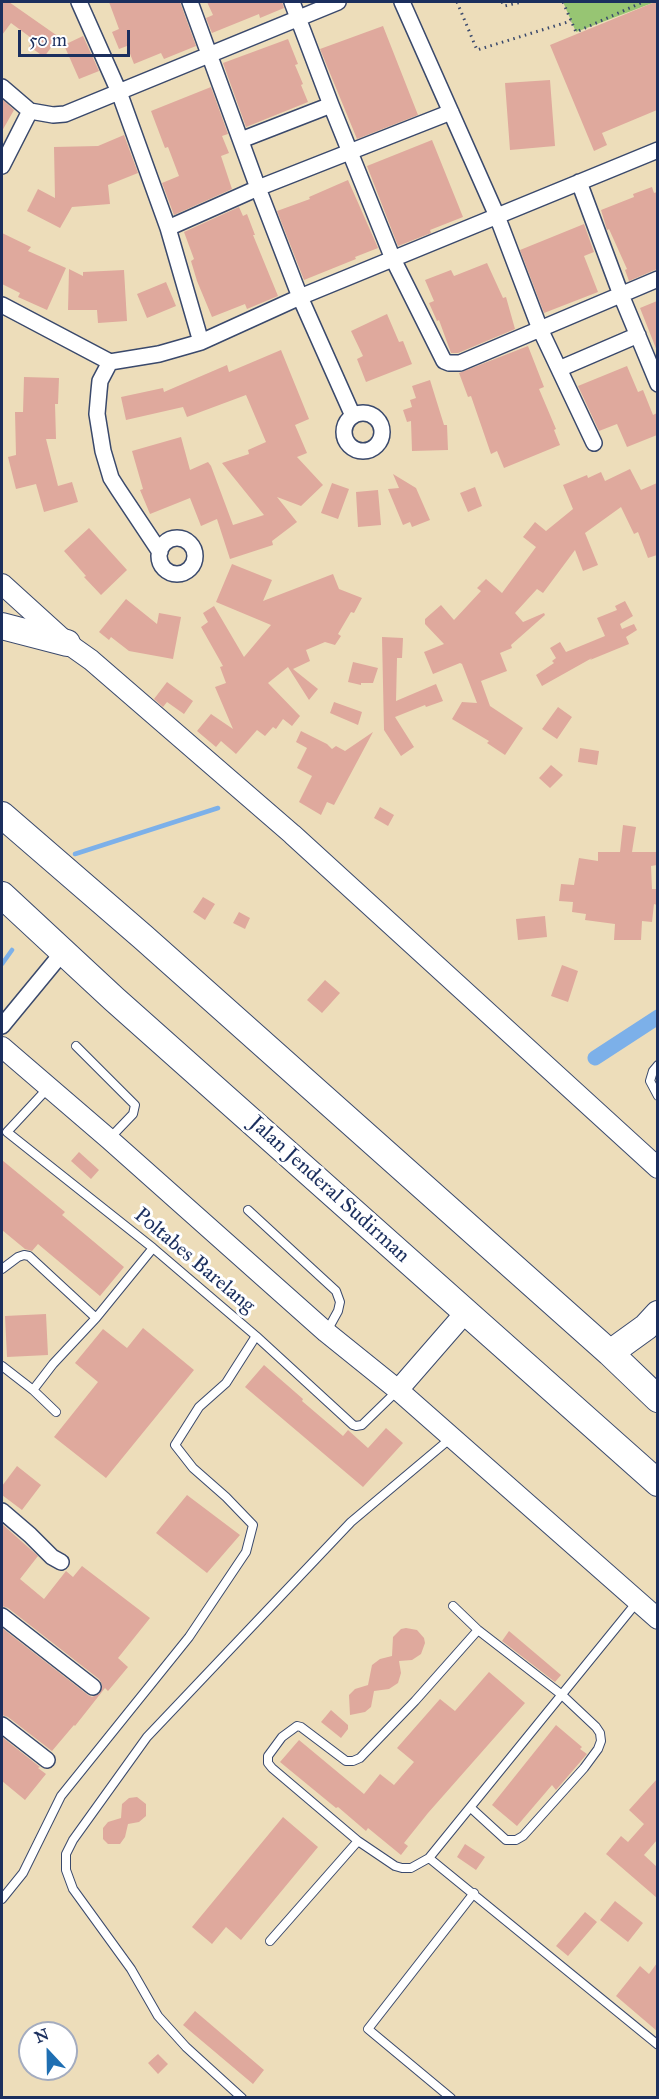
<!DOCTYPE html>
<html>
<head>
<meta charset="utf-8">
<style>
	body { margin:0 }
	#map { position:relative; width:659px; height:2099px; overflow:hidden; background:#edddba; font-family:"IM FELL Great Primer",serif }
	canvas { display:block }
	.frame { position:absolute; inset:0; border:3px solid #1b2f5e; pointer-events:none }
	.north { position:absolute; left:18px; top:2021px; width:60px; height:60px; box-sizing:border-box; background:#fff; border:2px solid #a4acbf; border-radius:50%; rotate:338deg; font-size:16px; font-weight:700; line-height:24px; text-align:center; color:#1b2f5e }
	.north::after { content:''; display:block; margin:auto; width:21px; height:27px; background:#1f6fb2; clip-path:polygon(50% 0,100% 100%,50% 72%,0 100%) }
	.scale { position:absolute; left:18px; top:30px; width:112px; height:27px; box-sizing:border-box; border:3px solid #1b2f5e; border-top:0; padding-left:8px; font-size:18px; line-height:21px; white-space:nowrap; color:#1b2f5e; -webkit-text-stroke:4px #fff; paint-order:stroke }
</style>
</head>
<body>
<div id="map">
<canvas width="659" height="2099"></canvas>
<div class="frame"></div>
<div class="north">N</div>
<div class="scale">50 m</div>
</div>
<script>
const context = document.querySelector('canvas').getContext('2d');
context.lineJoin = 'round';
function fillPath(path, color) { context.fillStyle = color; context.fill(path, 'evenodd'); }
const poly = rows => new Path2D(rows.map(r => 'M' + r).join(''));
function strokePath(path, color, width, dash) { context.strokeStyle = color; context.lineWidth = width; context.lineCap = dash ? 'butt' : 'round'; context.setLineDash(dash || []); context.stroke(path); }
function write(font, color, halo, rows, align = 'center') {
  context.font = font + ' "IM FELL Great Primer",serif'; context.lineWidth = 6; context.setLineDash([]); context.textBaseline = 'middle'; context.strokeStyle = halo; context.fillStyle = color; for (const [text, x, y, turn = 0] of rows) {
    context.save(); context.translate(x, y); context.rotate((+turn || 0) * Math.PI / 180); context.textAlign = isNaN(turn) ? turn : align; if (halo) context.strokeText(text, 0, 0); context.fillText(text, 0, 0); context.restore();
  }
}
fillPath(poly([
	[563,2,655,2,576,32]
]), '#97c573');
strokePath(poly([
	[75,854,218,808],
	[2,964,12,950]
]), '#7cb0e9', 4.5);
strokePath(poly([
	[595,1058,658,1017]
]), '#7cb0e9', 15);
fillPath(poly([
	[2,2,9,2,59,37,44,57,29,46,34,40,11,23,2,35],
	[109,2,180,2,196,46,164,59,161,53,134,64,127,46,119,49,112,32,119,29],
	[207,2,282,2,284,8,260,18,259,14,212,33,206,18,213,15],
	[655,2,657,2,657,110,602,133,607,145,594,151,550,45],
	[383,26,418,115,357,139,320,49],
	[83,36,99,71,79,79,64,45],
	[288,39,298,64,295,65,303,84,301,85,308,102,246,127,223,63],
	[550,80,555,146,510,150,505,83],
	[211,87,228,134,222,136,229,153,221,156,232,189,174,215,162,183,179,176,168,147,165,148,151,111],
	[2,99,14,110,2,131],
	[124,135,138,173,108,185,110,204,72,207,60,228,27,211,38,189,55,198,54,147,98,146],
	[432,140,463,217,430,230,431,233,398,246,367,166],
	[348,180,378,248,355,257,356,259,304,280,277,211,310,199,309,197],
	[652,187,654,193,657,192,657,269,629,281,625,270,627,269,609,229,607,230,601,210,634,197,633,194],
	[239,207,243,216,247,214,255,235,253,235,278,296,247,309,245,304,212,317,197,281,191,261,194,259,184,232],
	[584,224,594,252,584,256,598,292,544,313,520,250],
	[2,233,31,247,28,251,66,268,47,310,18,297,20,293,2,284],
	[487,263,503,298,506,297,515,329,458,353,451,353,439,320,437,321,429,303,434,301,425,280,451,270,454,276],
	[69,269,83,276,83,272,124,270,127,321,98,323,97,310,68,310],
	[166,282,176,306,147,318,137,294],
	[657,301,657,351,640,308],
	[387,314,399,342,403,341,412,364,366,382,357,359,363,356,351,331],
	[528,346,544,387,539,389,556,429,554,430,560,445,504,468,497,451,491,454,471,396,468,397,459,373],
	[281,350,309,419,295,425,307,453,297,457,323,485,301,506,277,497,297,522,272,541,273,545,230,559,217,519,201,526,190,498,150,514,140,490,143,489,132,451,181,437,190,470,208,462,211,466,233,525,264,515,222,463,249,454,248,450,266,442,246,395,187,417,183,407,126,420,121,397,163,388,164,392,227,365,229,372],
	[627,366,638,392,643,390,653,415,657,413,657,435,627,447,617,424,599,431,578,386],
	[24,377,59,378,58,404,55,404,56,439,46,439,58,486,72,482,78,502,44,512,36,484,16,489,8,457,16,455,15,412,23,412],
	[430,380,444,425,447,425,448,450,412,451,411,421,407,422,403,410,412,407,410,400,416,398,412,386],
	[630,469,641,490,657,483,657,555,648,558,638,532,634,534,621,507,585,533,598,565,583,571,575,550,543,593,537,589,515,613,523,622,544,613,545,615,511,645,512,648,500,653,507,671,481,681,490,706,523,728,505,755,487,743,489,741,452,719,462,702,477,703,462,664,460,663,433,674,424,652,444,644,425,624,425,619,441,605,454,620,481,591,477,588,486,579,502,593,536,547,523,537,535,522,546,531,573,509,563,485,587,475,588,478,601,472,605,481],
	[393,474,416,488,430,520,412,527,410,522,403,525,388,489,399,488],
	[332,483,349,489,338,519,321,513],
	[475,487,482,506,468,512,460,493],
	[378,490,381,525,358,527,356,492],
	[89,528,127,570,101,595,84,577,86,576,64,551],
	[232,564,272,580,263,601,333,574,339,589,362,598,354,613,351,612,338,634,341,636,335,645,325,642,306,650,310,661,293,669,318,689,309,700,288,667,268,683,300,716,292,726,283,719,276,729,273,727,265,736,257,730,236,754,221,741,216,747,197,731,211,714,233,729,215,687,226,683,220,667,223,666,201,627,208,622,203,613,214,606,244,657,271,625,216,602],
	[126,599,157,624,159,613,181,617,173,659,129,651,111,637,109,640,99,632],
	[625,601,633,616,620,624,622,629,634,624,637,630,626,637,629,644,590,660,592,658,542,686,536,675,554,663,552,661,556,658,550,648,560,642,566,652,605,636,597,618,617,610,615,606],
	[382,637,403,638,402,658,397,658,396,701,436,684,443,701,426,707,425,705,395,717,414,747,401,756,384,730],
	[353,662,378,668,373,683,361,683,361,685,348,682],
	[167,682,193,701,184,714,167,702,163,707,154,699],
	[334,702,362,712,358,725,330,713],
	[558,707,572,717,557,739,542,729],
	[301,731,327,744,332,749,336,746,345,751,373,732,334,805,327,802,321,815,299,802,312,776,297,768,307,748,296,742],
	[580,748,599,751,597,765,578,762],
	[551,765,563,775,550,788,539,778],
	[380,807,394,815,388,826,374,818],
	[623,825,636,827,632,852,657,852,657,865,651,866,652,889,657,889,657,905,654,904,652,922,642,921,641,940,614,940,615,924,585,920,586,914,572,912,573,902,559,901,561,884,574,885,579,858,598,861,598,852,620,852],
	[203,897,215,904,205,920,193,912],
	[239,912,250,918,245,929,233,923],
	[545,916,547,937,518,940,516,919],
	[562,965,578,971,568,1002,551,996],
	[325,980,340,993,322,1013,307,1000],
	[79,1152,99,1170,91,1179,71,1161],
	[2,1160,65,1212,62,1215,124,1267,100,1296,38,1244,32,1251,25,1249,2,1230],
	[46,1314,48,1355,7,1357,5,1316],
	[143,1328,194,1370,106,1478,54,1437,98,1382,75,1363,103,1329,127,1348],
	[264,1365,303,1399,302,1401,343,1436,348,1430,368,1448,386,1428,403,1443,363,1487,245,1387],
	[17,1466,41,1485,22,1510,2,1495,2,1486],
	[187,1495,240,1535,207,1573,156,1533],
	[2,1524,38,1556,20,1579,44,1599,66,1571,73,1577,82,1566,150,1618,118,1658,128,1667,108,1691,105,1688,75,1726,74,1725,52,1751,8,1717,2,1715,2,1628,88,1695,92,1697,100,1693,102,1684,99,1679,8,1608,2,1606],
	[406,1628,417,1630,424,1638,425,1643,421,1654,412,1660,399,1661,401,1673,398,1683,389,1689,374,1691,371,1707,365,1712,350,1715,349,1695,355,1689,368,1685,372,1665,380,1659,392,1656,393,1637,401,1629],
	[509,1631,561,1675,555,1682,502,1641],
	[489,1672,525,1703,428,1813,404,1843,408,1846,401,1855,368,1828,366,1831,338,1807,336,1808,280,1762,299,1740,364,1794,380,1774,394,1785,414,1762,397,1748,440,1699,455,1711],
	[331,1710,348,1725,348,1729,341,1738,321,1722],
	[556,1725,582,1747,580,1749,587,1754,556,1790,552,1785,517,1826,492,1805],
	[2,1737,40,1767,38,1768,46,1774,25,1800,2,1781],
	[657,1779,657,1840,644,1855,657,1867,657,1898,606,1854,621,1836,628,1842,644,1824,629,1810],
	[137,1797,146,1804,146,1816,139,1822,128,1824,125,1837,120,1844,108,1844,103,1839,103,1828,108,1822,121,1818,122,1804,129,1798],
	[283,1817,318,1847,241,1940,226,1927,212,1944,192,1927],
	[465,1844,485,1857,476,1870,457,1857],
	[615,1901,643,1923,628,1942,600,1920],
	[585,1912,597,1922,568,1956,556,1946],
	[657,1963,657,2031,616,1996,640,1966,649,1974],
	[195,2011,264,2070,253,2084,183,2025],
	[158,2054,168,2064,158,2074,148,2063]
]), '#dfa99d');
const service = poly([
	[76,1046,135,1105,133,1114,110,1138],
	[658,1065,653,1071,650,1081,658,1096],
	[48,1088,7,1132,153,1248,256,1336,353,1425,356,1426,362,1425,397,1391],
	[248,1210,336,1291,340,1302,338,1311,327,1331],
	[2,1269,18,1257,24,1255,29,1256,96,1318],
	[2,1366,33,1390],
	[56,1412,33,1390,53,1364,96,1318,153,1248],
	[453,1606,478,1630,562,1695,596,1727,600,1733,601,1741,598,1749,584,1768,523,1836,516,1840,506,1840,471,1808],
	[478,1630,415,1701,360,1758,353,1761,346,1761,301,1727,297,1726,282,1737,268,1756,268,1763,272,1768,358,1841,395,1866,402,1868,411,1868,429,1858,637,1602],
	[429,1858,658,2045],
	[2,1899,23,1873,61,1796,189,1637,246,1552,253,1525,226,1497,193,1468,175,1445,199,1407,226,1383,256,1336],
	[270,1941,358,1841],
	[242,2098,186,2047,158,2016,131,1969,73,1889,66,1870,66,1854,73,1840,147,1737,351,1522,451,1438],
	[451,2098,368,2029,474,1893]
]);
const minor = poly([
	[79,2,119,92,168,228,201,342],
	[190,2,258,188,300,297,353,416],
	[292,2,331,105,393,259,444,361,449,363,460,363,658,279],
	[402,2,497,216,540,329,594,443],
	[2,87,30,111,53,115,65,114,338,2],
	[241,140,331,105],
	[2,166,30,111],
	[579,182,621,295,658,384],
	[168,228,258,188,451,112],
	[2,305,110,362,159,354,201,342,300,297,658,150],
	[110,362,100,381,99,391,97,414,103,451,111,478,118,489,160,552],
	[559,369,638,335],
	'344 432a19 19 0 1 1 38 0a19 19 0 1 1-38 0Z',
	'159 556a18 18 0 1 1 36 0a18 18 0 1 1-36 0Z',
	[2,1026,63,952],
	[2,1511,30,1535,52,1557,61,1562],
	[2,1616,93,1687],
	[2,1725,47,1760]
]);
const tertiary = poly([
	[2,584,67,643,91,660,292,834,658,1168],
	[2,1047,109,1139,326,1332,398,1390,658,1619],
	[398,1390,465,1313]
]);
const trunk = poly([
	[2,626,67,643],
	[2,815,143,937,610,1353,658,1399],
	[2,895,114,999,658,1483],
	[610,1353,646,1327,658,1314]
]);
strokePath(service, '#3a496c', 10);
strokePath(minor, '#3a496c', 18);
strokePath(tertiary, '#3a496c', 22);
strokePath(trunk, '#3a496c', 28);
strokePath(poly([
	[457,2,477,50,571,21],
	[502,2,504,6,522,2],
	[563,2,576,32,643,2]
]), '#3a496c', 3, [1.5, 4.5]);
strokePath(service, '#fff', 8);
strokePath(minor, '#fff', 15);
strokePath(tertiary, '#fff', 20);
strokePath(trunk, '#fff', 26);
write('21px', '#1b2f5e', '#fff', [
	["Jalan Jenderal Sudirman",329,1190,42],
	["Poltabes Barelang",194,1261,40]
]);
</script>
</body>
</html>
